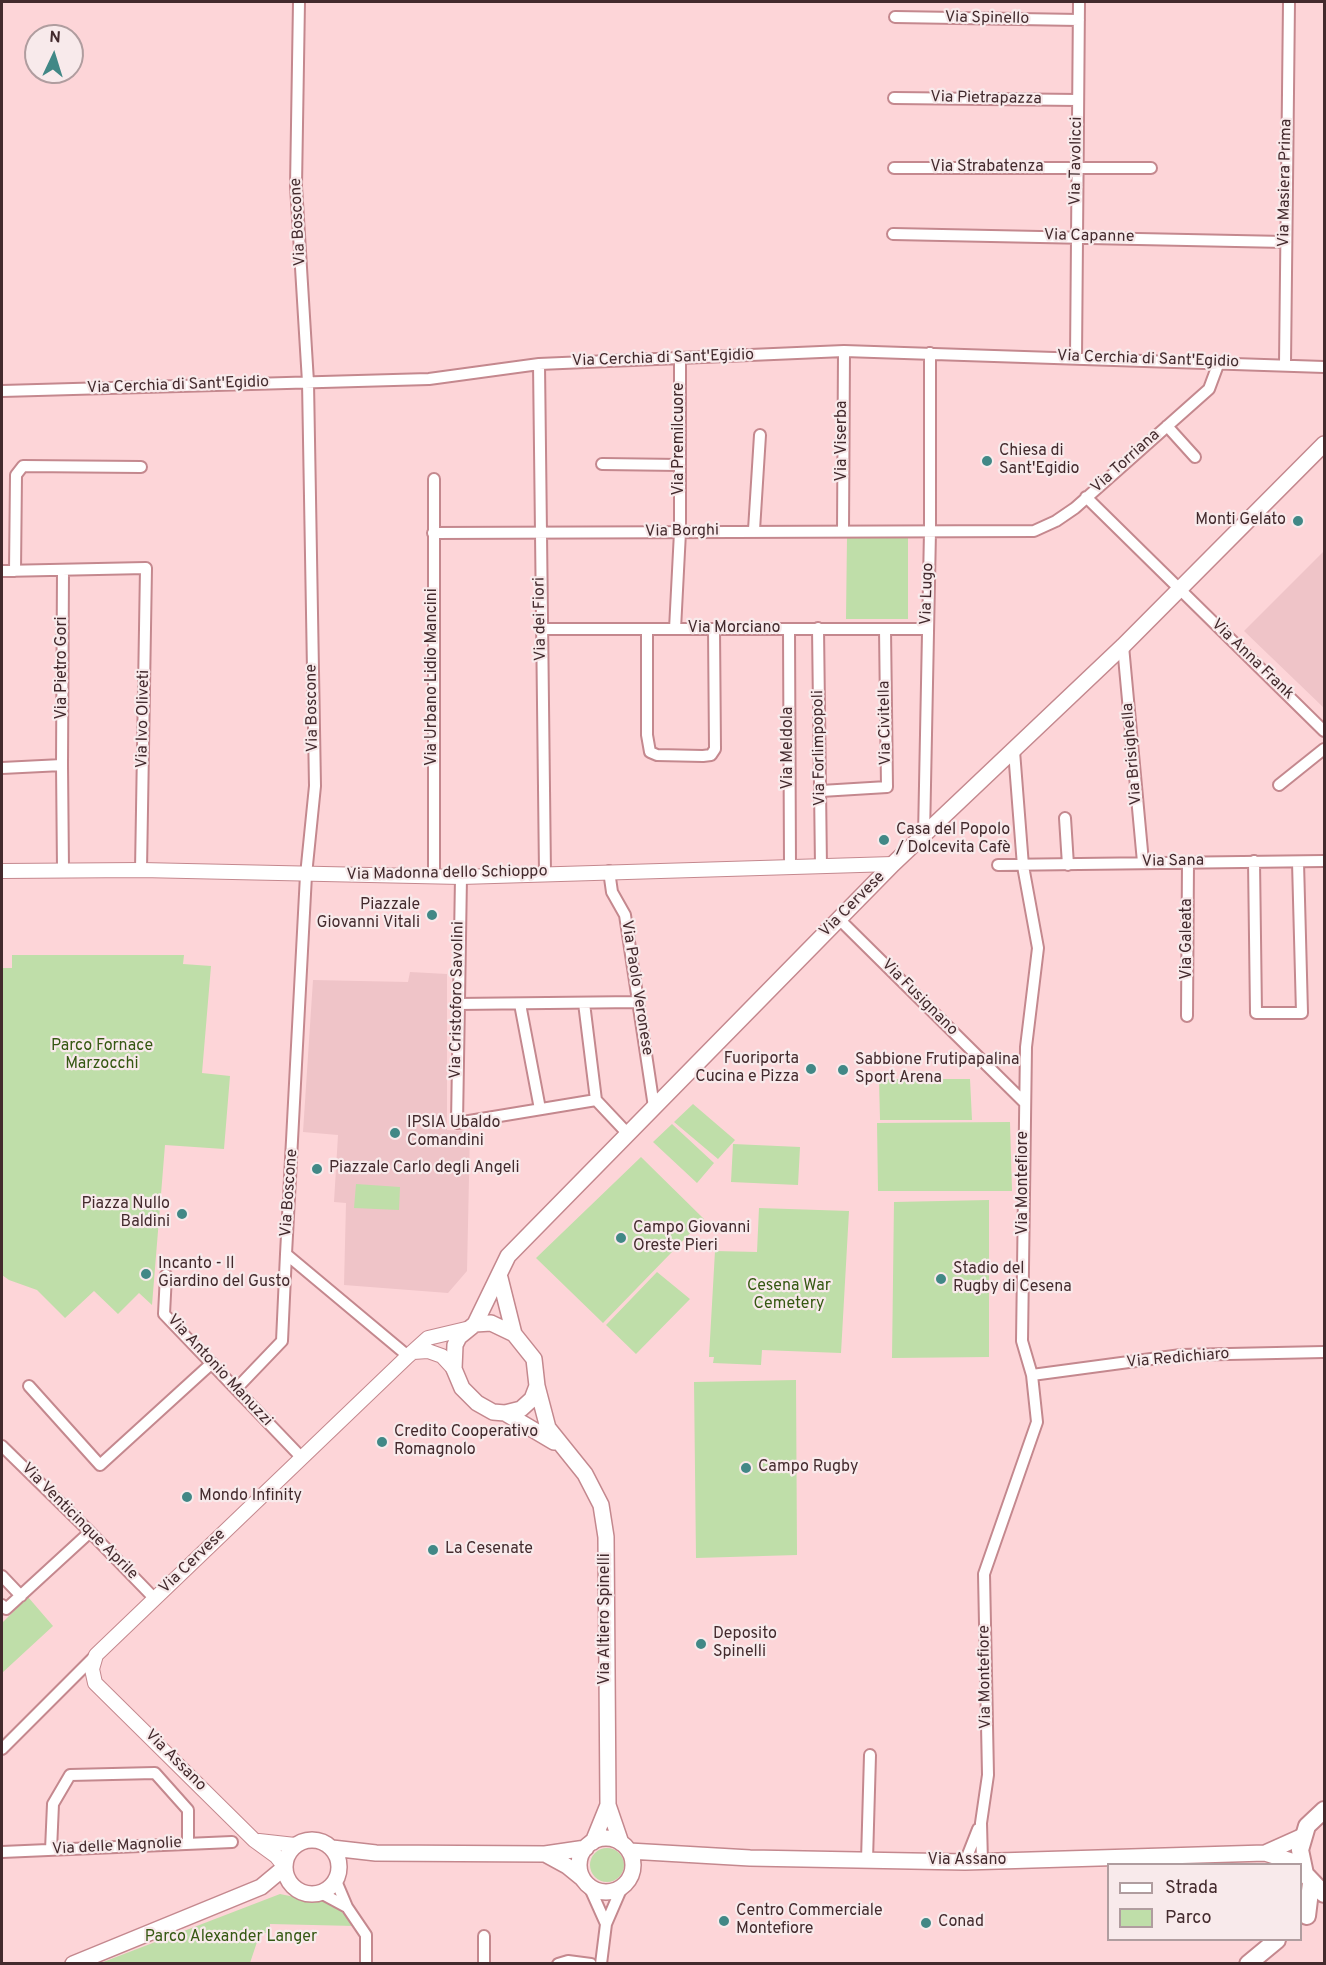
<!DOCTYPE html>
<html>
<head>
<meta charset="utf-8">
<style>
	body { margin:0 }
	#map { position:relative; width:1326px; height:1965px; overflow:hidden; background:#fdd5d8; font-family:Overpass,sans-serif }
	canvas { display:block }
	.frame { position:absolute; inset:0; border:3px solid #432a2d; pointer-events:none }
	.legend { position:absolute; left:1107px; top:1863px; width:195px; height:78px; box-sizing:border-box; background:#f8eaeb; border:2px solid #b09d9f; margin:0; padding:8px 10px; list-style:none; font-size:18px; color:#432a2d }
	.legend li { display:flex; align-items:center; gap:12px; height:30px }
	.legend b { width:30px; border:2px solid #b09d9f }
	.north { position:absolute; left:24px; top:24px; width:60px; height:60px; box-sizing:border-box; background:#f8eaeb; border:2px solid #b09d9f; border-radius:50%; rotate:4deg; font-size:16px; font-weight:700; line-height:24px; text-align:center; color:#432a2d }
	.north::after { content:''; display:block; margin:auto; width:21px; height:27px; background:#418886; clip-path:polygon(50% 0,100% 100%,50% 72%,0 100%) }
</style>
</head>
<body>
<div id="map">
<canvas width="1326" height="1965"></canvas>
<div class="frame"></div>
<ul class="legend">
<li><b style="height:8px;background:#fff"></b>Strada</li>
<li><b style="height:16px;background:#bfdea9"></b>Parco</li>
</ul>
<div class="north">N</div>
</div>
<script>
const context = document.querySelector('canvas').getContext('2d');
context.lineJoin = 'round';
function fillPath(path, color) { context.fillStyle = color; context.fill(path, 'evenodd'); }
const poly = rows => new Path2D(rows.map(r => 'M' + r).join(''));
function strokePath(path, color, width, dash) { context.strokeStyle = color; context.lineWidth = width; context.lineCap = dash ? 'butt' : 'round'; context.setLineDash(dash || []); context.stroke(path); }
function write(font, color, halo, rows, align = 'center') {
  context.font = font + ' Overpass,sans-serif'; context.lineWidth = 4.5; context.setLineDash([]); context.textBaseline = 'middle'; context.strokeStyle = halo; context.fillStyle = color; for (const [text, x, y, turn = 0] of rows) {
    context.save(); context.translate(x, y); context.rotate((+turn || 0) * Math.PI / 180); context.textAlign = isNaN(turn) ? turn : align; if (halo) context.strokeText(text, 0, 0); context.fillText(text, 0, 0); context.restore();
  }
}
fillPath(poly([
	[1324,551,1324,708,1244,631],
	[410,972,447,974,447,1130,470,1131,467,1271,448,1293,344,1285,346,1203,334,1202,338,1135,303,1132,313,980,408,982]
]), '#efc4c8');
fillPath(poly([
	[847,537,908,537,908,619,846,619],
	[12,955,184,955,183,964,211,966,202,1073,230,1076,224,1149,165,1145,152,1305,139,1293,118,1314,94,1291,65,1318,37,1290,9,1280,2,1275,2,968,12,968],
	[879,1079,970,1079,972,1120,880,1120],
	[693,1104,735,1140,718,1159,674,1122],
	[1010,1122,1012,1191,878,1191,877,1123],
	[672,1124,714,1163,697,1183,653,1142],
	[733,1144,800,1147,798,1185,731,1182],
	[641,1157,704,1219,603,1323,536,1258],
	[356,1184,400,1187,399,1210,354,1208],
	[989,1200,989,1357,892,1358,894,1202],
	[759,1208,849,1211,841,1353,762,1350,761,1365,713,1363,714,1357,709,1357,715,1251,757,1252],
	[657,1272,690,1299,636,1354,606,1325],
	[796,1380,797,1555,696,1558,694,1382],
	[28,1597,53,1626,2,1673,2,1623],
	'590 1865a17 17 0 1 1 34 0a17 17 0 1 1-34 0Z',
	[280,1894,309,1900,326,1900,338,1908,355,1926,270,1924,270,1933,260,1933,250,1963,98,1964]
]), '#bfdea9');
const minor = poly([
	[299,2,296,186,308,382,315,786,306,875,286,1254,408,1356],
	[895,17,1079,20],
	[894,98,1078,100],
	[894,168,1151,168],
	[893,234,1285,242],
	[1076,357,1079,2],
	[539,364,545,873],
	[1285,364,1289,2],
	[2,391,429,379,539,364,844,351,1324,367],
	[1167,426,1195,457],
	[602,464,680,465],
	[434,479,434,876],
	[1086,497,1324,731],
	[754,530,760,435],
	[843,531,844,351],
	[433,533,1034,531,1056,521,1075,508,1209,389,1219,362],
	[2,571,146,568,141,870],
	[15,571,16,475,23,466,141,467],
	[818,628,821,867],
	[542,629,927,629],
	[647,629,647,735,650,752,657,755,703,756,711,755,715,749,714,629],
	[675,629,680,532,680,358],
	[789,629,790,867],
	[1123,646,1143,862],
	[62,765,63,570],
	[2,768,62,765,63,869],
	[1279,785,1324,749],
	[821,791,887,787,885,629],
	[1065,818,1068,865],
	[924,836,930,531,930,353],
	[1254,861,1256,1013,1302,1013,1298,862],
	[998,865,1324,861],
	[609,871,612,892,625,915,654,1107],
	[461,877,457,1123,596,1100],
	[839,919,1024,1102],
	[584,1003,596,1100],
	[457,1004,638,1002],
	[520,1004,540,1109],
	[1187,1016,1188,862],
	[596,1100,628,1134],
	[166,1275,164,1314,301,1457],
	[1032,1375,1181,1355,1324,1352],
	[29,1386,100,1465,212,1363],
	[236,1389,282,1341,286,1254],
	[2,1446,90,1532,155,1599],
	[2,1576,21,1596],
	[2,1605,6,1609,90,1532],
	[2,1749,95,1656],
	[51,1850,53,1804,70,1775,155,1773,188,1810,188,1844],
	[2,1852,232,1842],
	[867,1860,870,1755],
	[965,1862,978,1829],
	[982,1862,981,1823,988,1775,984,1574,1037,1422,1032,1375,1022,1341,1026,1047,1038,948,1023,866,1014,751],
	[336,1881,347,1907,366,1935,366,1964],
	[589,1886,606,1924],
	[321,1893,347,1907],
	[484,1964,484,1936],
	[558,1964,568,1961,591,1964],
	[601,1964,606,1924,622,1887]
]);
const tertiary = poly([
	[2,871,141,870,461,877,893,864],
	[413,1352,428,1351,442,1356,454,1369],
	[259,1841,295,1845],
	[285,1867,276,1856,254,1840,95,1683,92,1669,96,1655,408,1356,428,1338,466,1329]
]);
const secondary = poly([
	[500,1278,514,1334],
	[491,1323,514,1334,534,1359,537,1386,532,1399,521,1409,505,1413,493,1412,477,1403,462,1388,454,1369,455,1345,459,1337,475,1324,491,1323],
	[475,1324,508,1256,893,864,1123,646,1324,444],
	[537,1386,548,1428,585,1474,601,1505,606,1537,608,1805,621,1843],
	[505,1413,554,1442],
	'579 1865a27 27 0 1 1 54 0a27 27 0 1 1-54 0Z',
	'285 1867a27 27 0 1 1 54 0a27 27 0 1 1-54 0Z',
	[593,1842,608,1805],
	[332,1848,376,1853,545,1854,586,1848],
	[629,1851,750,1858,965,1862,1265,1853,1301,1864],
	[1265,1853,1303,1836],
	[545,1854,567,1866,583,1879],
	[73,1964,261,1887,285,1867]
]);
const primary = poly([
	[1324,1810,1307,1826,1300,1850,1305,1874,1324,1894],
	[1307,1916,1311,1883],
	[1248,1964,1277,1940]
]);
strokePath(minor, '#c4888e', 14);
strokePath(tertiary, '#c4888e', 16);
strokePath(secondary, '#c4888e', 18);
strokePath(primary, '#c4888e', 20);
strokePath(minor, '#fff', 10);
strokePath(tertiary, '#fff', 14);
strokePath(secondary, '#fff', 15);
strokePath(primary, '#fff', 16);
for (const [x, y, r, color] of [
	[987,461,6,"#418886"],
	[1298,521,6,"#418886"],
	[884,840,6,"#418886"],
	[432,915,6,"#418886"],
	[811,1069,6,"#418886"],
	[843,1070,6,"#418886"],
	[395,1133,6,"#418886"],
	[317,1169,6,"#418886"],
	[182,1214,6,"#418886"],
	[621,1238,6,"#418886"],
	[146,1274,6,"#418886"],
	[941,1279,6,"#418886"],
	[382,1442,6,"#418886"],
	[746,1468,6,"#418886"],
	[187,1497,6,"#418886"],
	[433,1550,6,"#418886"],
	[701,1644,6,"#418886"],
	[724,1921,6,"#418886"],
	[926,1923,6,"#418886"]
]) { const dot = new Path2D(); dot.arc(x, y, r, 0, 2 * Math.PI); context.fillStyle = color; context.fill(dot); strokePath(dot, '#f8eaeb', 2); }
write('16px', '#432a2d', '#f8eaeb', [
	["Via Spinello",987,19,1],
	["Via Pietrapazza",986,99,1],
	["Via Tavolicci",1077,161,-89],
	["Via Strabatenza",987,168],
	["Via Masiera Prima",1286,183,-89],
	["Via Boscone",299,222,-93],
	["Via Capanne",1089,237,1],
	["Via Cerchia di Sant'Egidio",663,359,-2],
	["Via Cerchia di Sant'Egidio",1148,360,2],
	["Via Cerchia di Sant'Egidio",178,386,-2],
	["Via Premilcuore",680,439,-90],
	["Via Viserba",843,441,-90],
	["Via Torriana",1126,462,-42],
	["Via Borghi",682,532,-1],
	["Via Lugo",928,594,-88],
	["Via dei Fiori",541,619,-91],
	["Via Morciano",734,629],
	["Via Anna Frank",1252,660,44],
	["Via Pietro Gori",63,668,-90],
	["Via Urbano Lidio Mancini",433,677,-90],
	["Via Boscone",313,708,-91],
	["Via Ivo Oliveti",144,719,-89],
	["Via Civitella",886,723,-91],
	["Via Meldola",789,748,-90],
	["Via Forlimpopoli",820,748,-91],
	["Via Brisighella",1133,754,-95],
	["Via Sana",1173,862,-1],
	["Via Madonna dello Schioppo",447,874,-1],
	["Via Cervese",853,905,-45],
	["Via Galeata",1188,939,-90],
	["Via Paolo Veronese",636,988,81],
	["Via Fusignano",919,998,45],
	["Via Cristoforo Savolini",458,1000,-89],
	["Via Montefiore",1024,1183,-90],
	["Via Boscone",290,1193,-86],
	["Via Redichiaro",1178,1359,-5],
	["Via Antonio Manuzzi",219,1371,47],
	["Via Venticinque Aprile",79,1522,45],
	["Via Cervese",193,1562,-44],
	["Via Altiero Spinelli",606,1619,-90],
	["Via Montefiore",986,1677,-91],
	["Via Assano",175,1761,45],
	["Via delle Magnolie",117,1847,-3],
	["Via Assano",967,1861]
]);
write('16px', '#432a2d', '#f8eaeb', [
	["Chiesa di",999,452],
	["Sant'Egidio",999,470],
	["Monti Gelato",1286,521,"right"],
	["Casa del Popolo",896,831],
	["/ Dolcevita Cafè",896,849],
	["Piazzale",420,906,"right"],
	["Giovanni Vitali",420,924,"right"],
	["Fuoriporta",799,1060,"right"],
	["Cucina e Pizza",799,1078,"right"],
	["Sabbione Frutipapalina",855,1061],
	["Sport Arena",855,1079],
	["IPSIA Ubaldo",407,1124],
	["Comandini",407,1142],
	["Piazzale Carlo degli Angeli",329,1169],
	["Piazza Nullo",170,1205,"right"],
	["Baldini",170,1223,"right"],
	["Campo Giovanni",633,1229],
	["Oreste Pieri",633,1247],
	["Incanto - Il",158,1265],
	["Giardino del Gusto",158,1283],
	["Stadio del",953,1270],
	["Rugby di Cesena",953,1288],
	["Credito Cooperativo",394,1433],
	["Romagnolo",394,1451],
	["Campo Rugby",758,1468],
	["Mondo Infinity",199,1497],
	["La Cesenate",445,1550],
	["Deposito",713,1635],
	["Spinelli",713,1653],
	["Centro Commerciale",736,1912],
	["Montefiore",736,1930],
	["Conad",938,1923]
], 'left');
write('16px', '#355812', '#f8eaeb', [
	["Parco Fornace",102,1047],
	["Marzocchi",102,1065],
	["Cesena War",789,1287],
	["Cemetery",789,1305],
	["Parco Alexander Langer",231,1938]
]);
</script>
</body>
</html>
